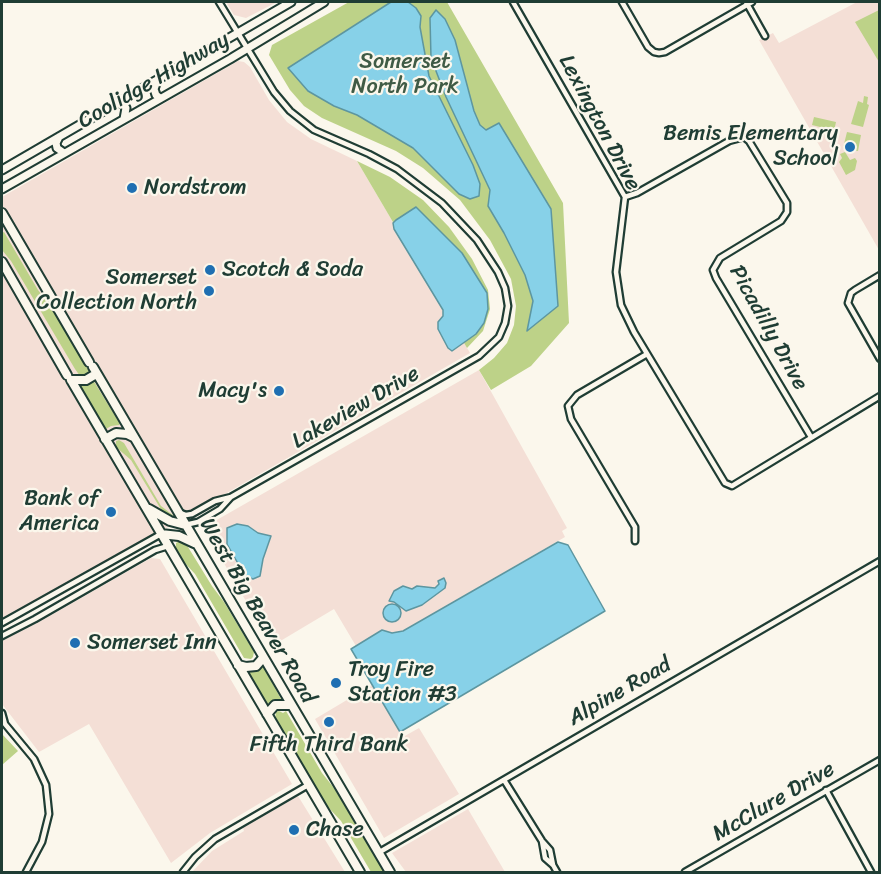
<!DOCTYPE html>
<html>
<head>
<meta charset="utf-8">
<style>
	body { margin:0 }
	#map { position:relative; width:881px; height:874px; overflow:hidden; background:#fbf7ec; font-family:Sriracha,sans-serif }
	canvas { display:block }
	.frame { position:absolute; inset:0; border:3px solid #1f3d34; pointer-events:none }
</style>
</head>
<body>
<div id="map">
<canvas width="881" height="874"></canvas>
<div class="frame"></div>
</div>
<script>
const context = document.querySelector('canvas').getContext('2d');
context.lineJoin = 'round';
function fillPath(path, color) { context.fillStyle = color; context.fill(path, 'evenodd'); }
const poly = rows => new Path2D(rows.map(r => 'M' + r).join(''));
function strokePath(path, color, width, dash) { context.strokeStyle = color; context.lineWidth = width; context.lineCap = dash ? 'butt' : 'round'; context.setLineDash(dash || []); context.stroke(path); }
function write(font, color, halo, rows, align = 'center') {
  context.font = font + ' Sriracha,sans-serif'; context.lineWidth = 4.5; context.setLineDash([]); context.textBaseline = 'middle'; context.strokeStyle = halo; context.fillStyle = color; for (const [text, x, y, turn = 0] of rows) {
    context.save(); context.translate(x, y); context.rotate((+turn || 0) * Math.PI / 180); context.textAlign = isNaN(turn) ? turn : align; if (halo) context.strokeText(text, 0, 0); context.fillText(text, 0, 0); context.restore();
  }
}
fillPath(poly([
	[226,2,277,2,246,18,234,15],
	[857,2,879,2,879,250,759,40,773,33,779,43],
	[238,61,244,62,250,67,269,100,287,122,311,139,357,161,470,353,27,608,2,621,2,197],
	[479,370,567,528,562,531,565,537,403,631,392,633,382,630,356,646,334,609,272,646,207,534,208,525],
	[151,558,160,559,292,784,210,833,171,863,89,724,39,752,2,704,2,641,41,621],
	[372,685,403,737,419,728,459,794,384,838,315,719],
	[298,796,345,872,192,872,212,851,244,831,243,828],
	[468,809,505,872,406,872,392,853]
]), '#f4dfd6');
fillPath(poly([
	[349,2,447,2,563,203,569,323,531,366,491,390,479,370,494,358,507,343,514,325,516,306,511,279,490,240,460,200,423,168,396,151,322,118,304,106,290,90,269,55,272,45],
	[879,10,879,62,855,22],
	[864,96,868,97,867,104,869,105,863,127,851,124,858,101,863,103],
	[814,117,836,122,833,136,819,133,820,127,812,125],
	[847,132,861,135,858,151,843,148],
	[845,152,850,160,855,158,857,161,855,170,846,175,839,162,842,158,840,154],
	[357,161,390,177,423,200,449,227,472,259,488,290,490,309,483,331,467,348],
	[4,232,38,290,50,305,89,371,84,376,80,376,75,369,11,261,2,250,2,233],
	[93,380,120,424,119,425,111,426,106,429,80,385],
	[119,440,124,443,161,506,174,516,173,518,162,511,131,460,116,447,116,441],
	[179,541,184,542,188,547,212,586,224,602,254,652,253,657,251,659,244,658,195,574,182,560,176,549,176,543],
	[263,666,281,699,267,704,249,673],
	[279,711,283,713,286,711,322,773,334,788,384,872,371,872,341,821,327,806,275,719,276,712],
	[2,734,18,751,2,765]
]), '#bdd288');
const water = poly([
	[391,2,408,2,416,8,421,16,420,27,429,76,473,165,480,184,479,196,470,199,459,194,413,148,357,115,334,106,308,91,288,68,391,2],
	[436,10,445,19,455,40,474,111,480,125,486,130,499,123,551,209,558,306,527,331,533,301,525,275,504,233,488,206,490,190,446,97,431,58,430,18,436,10],
	[416,207,462,253,487,293,488,309,484,323,476,334,452,351,448,348,438,329,438,322,443,316,443,310,394,229,393,223,396,220,416,207],
	[237,524,248,526,258,533,271,536,263,559,260,576,253,579,245,576,227,544,227,528,237,524],
	[558,542,568,545,605,611,400,732,351,649,382,630,392,633,403,631,558,542],
	[444,578,446,583,445,588,422,605,406,611,394,602,389,601,394,591,403,586,412,589,417,586,435,588,439,584,438,581,444,578],
	'383 613a9 9 0 1 1 18 0a9 9 0 1 1-18 0Z'
]);
fillPath(water, '#87d1e8');
strokePath(water, '#5d96a0', 1.5);
const minor = poly([
	[513,2,625,197,616,272,621,305,634,332,725,483,732,486,880,396],
	[622,2,648,47,654,52,659,53,665,52,752,2],
	[746,2,765,36],
	[625,197,637,193,729,141,744,137,749,141,787,203,787,212,781,221,720,258,713,270,716,278,811,437],
	[880,275,855,290,851,293,848,303,880,359],
	[178,512,186,515,192,514,215,501,231,497],
	[185,525,198,522,220,509,231,497,479,356,499,337,505,323,508,306,505,288,498,272,477,240,442,203,397,169,369,154,314,130,290,111,274,92,219,2],
	[635,541,635,527,571,419,568,406,577,395,647,354],
	[2,623,161,534],
	[2,636,35,619,155,550,168,546],
	[2,713,5,724,34,759,46,785,49,814,42,842,26,872],
	[504,780,542,841,550,850,553,865],
	[826,790,871,872],
	[542,841,545,858,553,865,557,872],
	[378,853,880,561],
	[183,872,195,857,215,839,308,785],
	[685,872,880,760]
]);
const secondary = poly([
	[157,81,154,89,156,95,160,98],
	[121,101,126,108,124,119],
	[59,137,56,143,57,148,64,153],
	[2,170,291,2],
	[2,189,230,59,324,2]
]);
const primary = poly([
	[2,213,89,362],
	[2,262,67,375],
	[93,367,390,872],
	[71,380,360,872],
	[71,380,86,380,96,374],
	[105,439,116,433,127,434,133,437],
	[149,509,170,521,185,525],
	[161,534,179,536,194,543],
	[238,665,246,667,256,666,263,658],
	[267,714,275,705,291,705]
]);
strokePath(minor, '#1f3d34', 9);
strokePath(secondary, '#1f3d34', 11);
strokePath(primary, '#1f3d34', 12);
strokePath(minor, '#fbf7ec', 4.5);
strokePath(secondary, '#fbf7ec', 7);
strokePath(primary, '#fbf7ec', 8);
for (const [x, y, r, color] of [
	[850,147,6,"#1f6fb2"],
	[132,188,6,"#1f6fb2"],
	[210,270,6,"#1f6fb2"],
	[209,291,6,"#1f6fb2"],
	[279,391,6,"#1f6fb2"],
	[111,512,6,"#1f6fb2"],
	[75,643,6,"#1f6fb2"],
	[336,683,6,"#1f6fb2"],
	[329,722,6,"#1f6fb2"],
	[294,830,6,"#1f6fb2"]
]) { const dot = new Path2D(); dot.arc(x, y, r, 0, 2 * Math.PI); context.fillStyle = color; context.fill(dot); strokePath(dot, '#fbf7ec', 2); }
write('22px', '#3f5b45', '#fbf7ec', [
	["Somerset",405,62],
	["North Park",405,87]
]);
write('22px', '#1f3d34', '#fbf7ec', [
	["Coolidge Highway",154,81,-30],
	["Lexington Drive",599,123,62],
	["Picadilly Drive",768,328,61],
	["Lakeview Drive",356,408,-30],
	["West Big Beaver Road",257,611,60],
	["Alpine Road",620,692,-30],
	["McClure Drive",774,802,-30]
]);
write('22px', '#1f3d34', '#fbf7ec', [
	["Bemis Elementary",838,134,"right"],
	["School",838,159,"right"],
	["Nordstrom",144,188],
	["Scotch & Soda",222,270],
	["Somerset",197,278,"right"],
	["Collection North",197,303,"right"],
	["Macy's",267,391,"right"],
	["Bank of",99,499,"right"],
	["America",99,524,"right"],
	["Somerset Inn",87,643],
	["Troy Fire",348,670],
	["Station #3",348,695],
	["Fifth Third Bank",329,745,"center"],
	["Chase",306,830]
], 'left');
</script>
</body>
</html>
